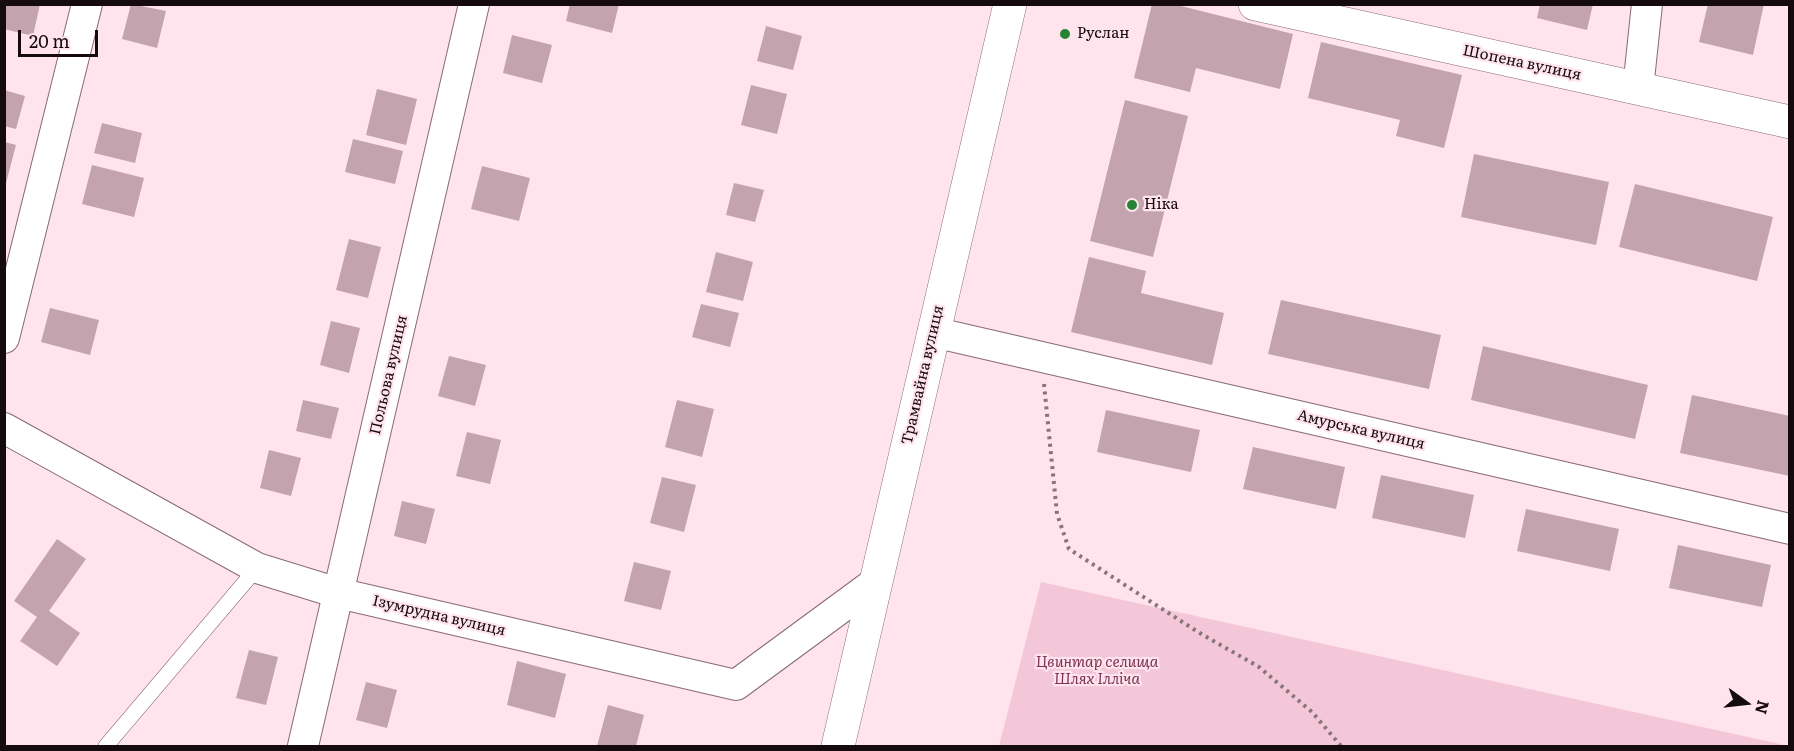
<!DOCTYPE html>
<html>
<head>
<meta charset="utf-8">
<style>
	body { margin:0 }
	#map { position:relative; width:1794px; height:751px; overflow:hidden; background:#ffe4ed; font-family:Literata,serif }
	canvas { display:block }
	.frame { position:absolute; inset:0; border:6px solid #150a0e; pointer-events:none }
	.north { position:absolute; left:1716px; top:673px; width:60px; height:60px; -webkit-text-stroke:4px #ffe4ed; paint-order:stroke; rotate:105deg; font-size:16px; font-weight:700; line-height:24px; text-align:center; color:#150a0e }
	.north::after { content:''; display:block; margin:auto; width:21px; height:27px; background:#150a0e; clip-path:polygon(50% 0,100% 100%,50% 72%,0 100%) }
	.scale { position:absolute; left:18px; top:30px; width:80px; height:27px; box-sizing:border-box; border:3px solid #150a0e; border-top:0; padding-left:8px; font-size:18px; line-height:21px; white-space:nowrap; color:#150a0e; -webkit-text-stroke:4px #ffe4ed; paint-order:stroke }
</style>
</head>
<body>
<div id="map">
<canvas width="1794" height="751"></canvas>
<div class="frame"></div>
<div class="north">N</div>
<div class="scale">20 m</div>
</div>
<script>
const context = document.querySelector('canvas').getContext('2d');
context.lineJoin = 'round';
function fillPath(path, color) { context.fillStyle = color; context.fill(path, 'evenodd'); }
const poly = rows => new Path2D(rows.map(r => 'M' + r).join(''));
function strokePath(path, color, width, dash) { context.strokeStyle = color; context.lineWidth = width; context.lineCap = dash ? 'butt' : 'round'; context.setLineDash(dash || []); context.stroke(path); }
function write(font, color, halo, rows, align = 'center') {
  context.font = font + ' Literata,serif'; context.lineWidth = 4.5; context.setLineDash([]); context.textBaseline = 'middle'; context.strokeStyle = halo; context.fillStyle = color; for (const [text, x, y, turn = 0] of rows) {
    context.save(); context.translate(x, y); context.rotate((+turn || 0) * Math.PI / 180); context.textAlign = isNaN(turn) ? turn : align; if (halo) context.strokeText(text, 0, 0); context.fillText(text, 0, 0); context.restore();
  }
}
fillPath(poly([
	[1041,582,1789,746,999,746]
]), '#f3c7d7');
fillPath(poly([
	[4,4,40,4,33,36,4,29],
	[131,4,166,11,157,48,122,39],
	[570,4,619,4,612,33,566,21],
	[1152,4,1173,4,1293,34,1280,89,1196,68,1190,92,1134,78],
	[1540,4,1593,4,1587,30,1537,18],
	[1708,4,1764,4,1753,55,1699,42],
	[766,26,802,36,793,70,757,61],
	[512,35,552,45,542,83,503,73],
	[1321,42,1462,75,1444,148,1396,136,1400,120,1308,98],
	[751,85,787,94,777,134,741,125],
	[377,89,417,99,406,145,366,135],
	[4,90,25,96,16,129,4,126],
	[1125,100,1188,116,1153,257,1090,241],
	[102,123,142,133,135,163,94,153],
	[353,139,403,151,395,184,345,172],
	[5,142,16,145,5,187],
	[1474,154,1609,182,1596,245,1461,217],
	[92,165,144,178,134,217,82,204],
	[482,166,530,178,519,221,471,209],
	[734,183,764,190,755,222,726,215],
	[1635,184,1773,217,1757,281,1619,247],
	[349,239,381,247,368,298,336,290],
	[716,252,753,262,743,301,706,292],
	[1089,257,1146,271,1141,293,1224,313,1212,365,1071,332],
	[1281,300,1441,335,1429,389,1268,354],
	[701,304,739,313,730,347,692,337],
	[50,308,99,320,90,355,41,342],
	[331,321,360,328,349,373,320,365],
	[1483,346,1648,385,1635,439,1471,400],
	[449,356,486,365,475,406,438,396],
	[1692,395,1790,416,1790,476,1680,453],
	[303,400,339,408,331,439,296,431],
	[677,400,714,409,702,457,665,447],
	[1106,410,1200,430,1191,472,1097,452],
	[467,432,501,440,490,484,456,476],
	[1253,447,1345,467,1336,509,1243,489],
	[269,450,301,458,291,496,260,488],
	[1381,475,1474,495,1465,538,1372,518],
	[662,477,696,485,684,532,650,523],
	[402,501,435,509,426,544,394,536],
	[1526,509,1619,529,1610,571,1517,551],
	[57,539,86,559,49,611,80,633,57,666,20,641,37,617,14,601],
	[1678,545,1771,565,1762,607,1669,588],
	[634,562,671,571,661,610,624,601],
	[249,650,278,657,266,705,236,698],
	[517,661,566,674,555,718,507,705],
	[366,682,397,690,387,728,356,720],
	[608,705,644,715,636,746,597,746]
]), '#c3a3ae');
const lane = poly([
	[106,746,257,568]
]);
const street = poly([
	[1638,89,1647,4],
	[933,332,1790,529],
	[4,338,87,4],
	[4,428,257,568,338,593,736,685,876,582],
	[303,746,474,4]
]);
const secondary = poly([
	[1255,4,1790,122],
	[838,746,1010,4]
]);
strokePath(lane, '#886a74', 16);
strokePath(street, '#886a74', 32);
strokePath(secondary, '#886a74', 34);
strokePath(poly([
	[1044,384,1057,514,1069,549,1198,632,1259,667,1312,712,1341,746]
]), '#88757b', 4, [3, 4.5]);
strokePath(lane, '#fff', 15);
strokePath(street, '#fff', 30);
strokePath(secondary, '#fff', 33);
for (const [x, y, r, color] of [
	[1065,34,6,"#268334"],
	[1132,205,6,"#268334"]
]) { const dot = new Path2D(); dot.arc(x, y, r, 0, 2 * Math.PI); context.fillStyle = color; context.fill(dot); strokePath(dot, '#ffe4ed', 2); }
write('15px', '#150a0e', '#ffe4ed', [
	["Руслан",1077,34],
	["Ніка",1144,205]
], 'left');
write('15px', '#150a0e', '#ffe4ed', [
	["Шопена вулиця",1522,63,12],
	["Польова вулиця",389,375,-77],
	["Трамвайна вулиця",923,375,-77],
	["Амурська вулиця",1361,430,13],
	["Ізумрудна вулиця",439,616,13]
]);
write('italic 15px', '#7c3252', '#ffe4ed', [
	["Цвинтар селища",1097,663],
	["Шлях Ілліча",1097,680]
]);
</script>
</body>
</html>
